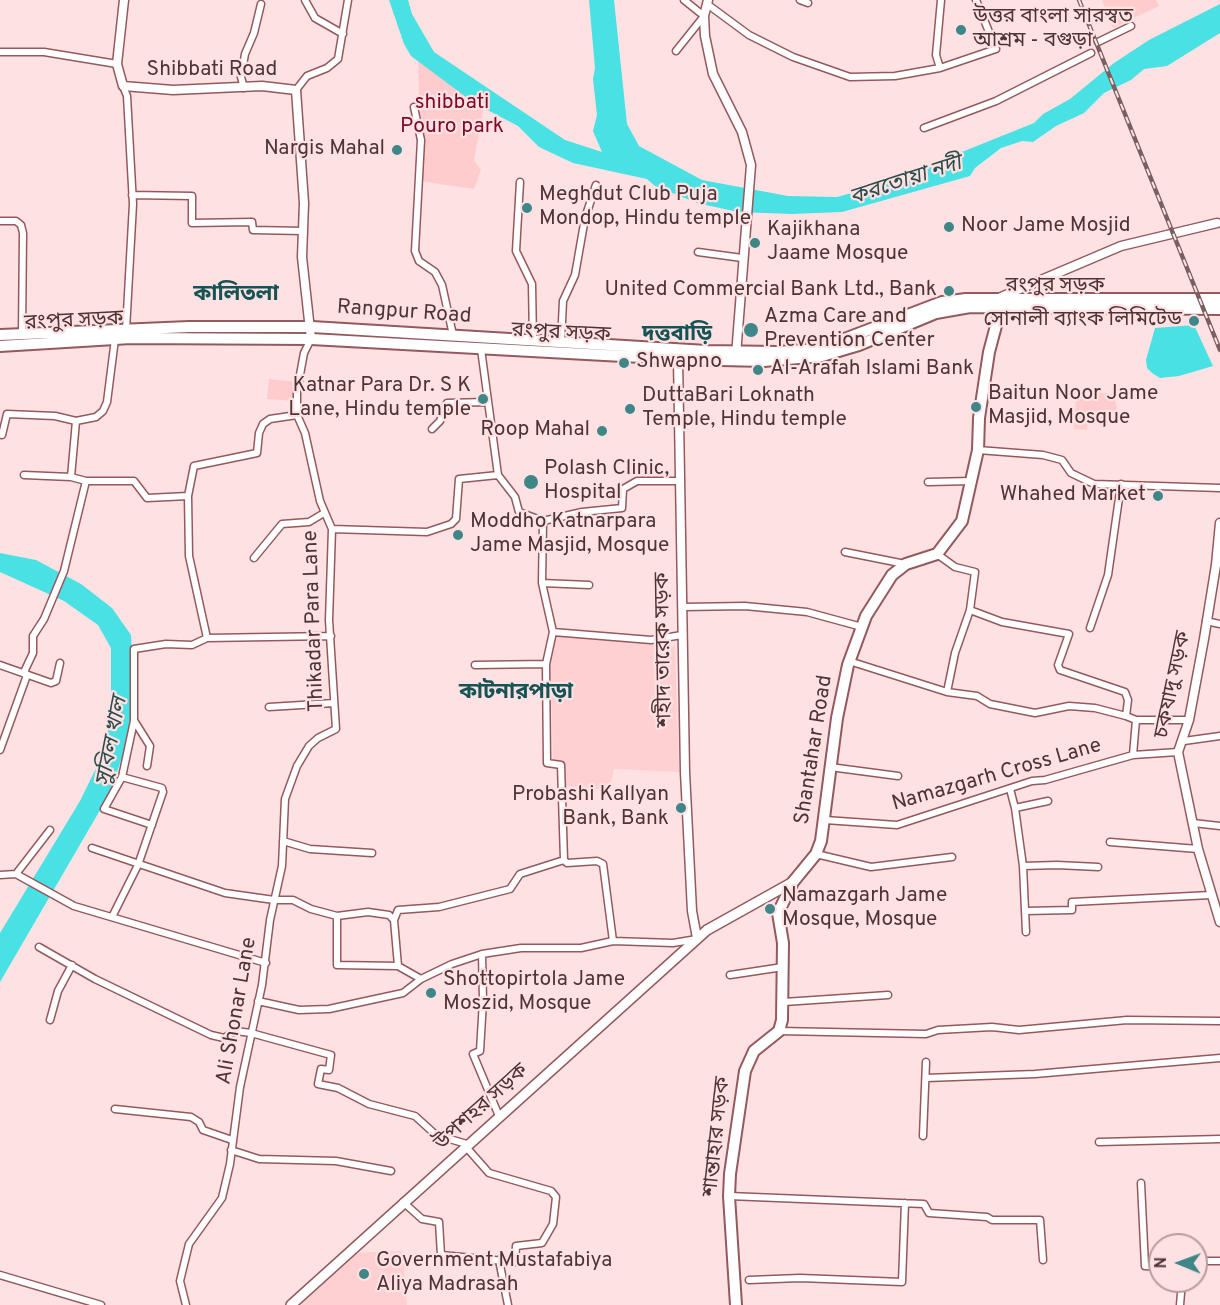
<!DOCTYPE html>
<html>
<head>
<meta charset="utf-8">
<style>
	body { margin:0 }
	#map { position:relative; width:1220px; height:1305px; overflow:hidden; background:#fee2e3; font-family:Overpass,sans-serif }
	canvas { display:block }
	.north { position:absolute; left:1148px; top:1233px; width:60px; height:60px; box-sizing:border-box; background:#fee2e3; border:2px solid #b89c9d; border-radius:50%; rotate:271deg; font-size:16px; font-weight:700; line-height:24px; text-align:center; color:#4f3435 }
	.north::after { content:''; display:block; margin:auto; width:21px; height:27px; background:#3e8687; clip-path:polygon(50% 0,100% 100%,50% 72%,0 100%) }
</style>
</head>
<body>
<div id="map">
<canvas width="1220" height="1305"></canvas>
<div class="north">N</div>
</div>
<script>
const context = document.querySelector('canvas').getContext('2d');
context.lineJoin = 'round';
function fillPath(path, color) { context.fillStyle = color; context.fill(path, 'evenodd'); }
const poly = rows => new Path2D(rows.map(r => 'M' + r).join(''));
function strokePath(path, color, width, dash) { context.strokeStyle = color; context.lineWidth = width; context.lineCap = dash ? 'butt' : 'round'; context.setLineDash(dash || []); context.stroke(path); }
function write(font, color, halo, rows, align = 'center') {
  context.font = font + ' Overpass,"Noto Sans Bengali",sans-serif'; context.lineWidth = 4.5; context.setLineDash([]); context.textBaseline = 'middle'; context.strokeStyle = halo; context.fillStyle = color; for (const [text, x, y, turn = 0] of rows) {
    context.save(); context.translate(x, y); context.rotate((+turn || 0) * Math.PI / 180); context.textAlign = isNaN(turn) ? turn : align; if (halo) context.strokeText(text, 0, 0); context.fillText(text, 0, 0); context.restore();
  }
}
fillPath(poly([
	[559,635,675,646,679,772,614,769,609,790,565,786,563,762,553,760,550,653],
	[403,1251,407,1305,302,1305,301,1295,346,1253]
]), '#ffd0d1');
fillPath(poly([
	[1102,0,1156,0,1159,6,1113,28],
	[418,57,485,100,474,160,481,170,474,189,419,181,423,130,419,103],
	[269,379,297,382,294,401,267,399],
	[1089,392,1114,394,1120,422,1089,418,1087,430,1074,429,1076,399,1087,398]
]), '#fecccd');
fillPath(poly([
	[389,0,408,0,412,14,434,52,565,140,602,152,593,131,597,115,593,79,595,68,589,0,614,0,627,124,639,146,702,180,788,196,837,197,877,186,1034,123,1043,114,1070,99,1114,63,1149,40,1220,4,1220,33,1167,66,1144,69,1131,80,1104,93,1084,113,1056,126,1033,142,1022,141,1001,148,975,168,970,176,842,212,792,214,738,212,697,203,655,186,647,179,573,163,539,147,518,126,474,103,411,56,404,44],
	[1194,325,1213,366,1179,376,1160,378,1152,373,1147,368,1146,360,1155,328],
	[0,553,36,560,81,584,112,608,131,635,134,690,127,742,110,793,0,982,0,933,80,801,105,750,111,707,111,648,98,625,64,601,0,572]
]), '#49e1e3');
const minor = poly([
	[305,0,315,18,343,34],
	[800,0,808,3],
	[707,4,749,35,793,57,850,77,895,76,940,68,996,49,976,0],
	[1098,42,1131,26],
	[676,51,704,16,684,0],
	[0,52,44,52,117,64],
	[940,68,936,55,941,0],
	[123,86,127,96,133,204,126,330],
	[244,88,241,77,245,54,254,33,261,4],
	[296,90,307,76,327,68,338,59,348,0],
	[414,107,421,140,415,251,419,261,435,272,442,285,453,335],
	[924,128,996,101,1091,53],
	[520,182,516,251,532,284,533,341],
	[132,195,192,196,192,223,252,222,253,230,303,231],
	[0,221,16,221,21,225,23,233,22,334],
	[698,252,742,258],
	[561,342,563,301,575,275,585,218,596,185],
	[481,349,498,475,515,497,519,512,543,521,542,583,553,632],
	[432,429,440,421,447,403,487,402],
	[2,435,7,414,55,416,76,421,96,417,103,411,107,402,115,339],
	[978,450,1043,455,1062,460,1071,473,1094,484,1220,488],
	[24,475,71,477,86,481,134,481,147,498,188,496],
	[71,477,76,421],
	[928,482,972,481],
	[543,521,582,512,622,508,623,489,637,481,679,481],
	[332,529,427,532,451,524,456,519,459,479,498,475],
	[845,552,905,564],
	[937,554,955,567,975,572,970,610,955,653,947,692],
	[254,558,282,524,309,522,324,513],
	[542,583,589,585],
	[683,607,745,606,807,612,862,627],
	[970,610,1002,622,1069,634,1058,665,1060,670,1125,692,1128,700,1126,716],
	[1206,621,1220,624],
	[1090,628,1108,575,1121,484],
	[553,632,546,664,547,763,561,765,564,860,567,863,597,861,603,864,613,941],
	[553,632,651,640,682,635],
	[207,638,189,556,188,496,194,466,257,453,259,433,263,424,270,419,297,415],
	[849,661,947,692,977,696,990,704,1035,713,1069,706,1095,708,1126,716,1136,720,1133,755],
	[0,665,51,683,56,681,60,663],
	[475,665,546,664],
	[269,707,334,703],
	[1136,720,1189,720],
	[135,722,150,746,147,766],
	[1184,741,1220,736],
	[0,750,26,678,25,670,33,653,33,636,44,619,64,571,86,481],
	[830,767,898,776],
	[1010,789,1015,808,1023,866,1026,932],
	[1015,808,1048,801],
	[825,820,897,825,1032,781,1045,780,1133,755,1178,752],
	[1193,823,1220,826],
	[152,825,104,809,122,777,134,721,134,649,166,644,192,645,207,638,331,636],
	[283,841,310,849,372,853],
	[1110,842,1198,849],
	[92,848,225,893,274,900,293,900,311,909,337,916,368,912,389,915,394,920,398,966,421,979,452,964,482,954,521,948,581,948,613,941,673,943,697,939],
	[816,854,871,867,952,857],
	[1023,866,1057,865,1098,867],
	[16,874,50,830],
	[0,875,16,874,74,906,266,963],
	[1025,911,1072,910,1072,902,1211,895],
	[337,916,337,965,398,966],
	[112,917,138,865,163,792,162,788,122,777],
	[394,920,398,910,439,907,510,889,520,874,564,860],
	[39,947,95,979,211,1035,224,1038,236,1031,251,1033,331,1055,329,1070,321,1069,318,1084,338,1088,369,1104,415,1116,436,1135,470,1145],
	[482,954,483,1001,480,1051,473,1054,499,1116],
	[730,975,783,967],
	[258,1001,299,1010,329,1009,403,993,421,979],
	[784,1002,888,995],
	[50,1020,58,991,72,965],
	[779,1031,926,1034,938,1030,992,1027,1019,1030,1127,1020,1220,1021],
	[926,1078,1035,1074,1220,1058],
	[115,1109,191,1117,199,1122,203,1130,232,1140],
	[923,1136,926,1062],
	[1099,1142,1220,1139],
	[231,1150,259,1159,336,1161,391,1171],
	[1141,1183,1145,1266,1160,1267],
	[729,1196,924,1204,929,1213,987,1217,992,1220,1040,1220,1043,1260],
	[403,1202,422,1219,439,1222,441,1255,515,1262,516,1246,542,1243,553,1224,556,1197,551,1191,489,1173,467,1148],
	[499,1260,508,1305],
	[1196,1261,1220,1261],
	[0,1275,101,1305],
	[749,1280,800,1278,902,1282,905,1203],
	[186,1305,180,1281,189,1244,222,1198,230,1164,240,1087,262,985,270,920,282,866,285,799,297,766,309,746,318,738,336,729,329,620,332,529,320,501,305,433,297,415,297,391,304,353,311,339],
	[1180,1305,1182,1281]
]);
const tertiary = poly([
	[124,0,117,64,123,86,173,90,262,86,296,90,304,203,302,257,311,339],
	[708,0,704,16,705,36,713,74,742,132,751,165,736,355],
	[1001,297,1121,246,1217,223],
	[678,359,685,772,692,911,697,938],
	[1220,523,1216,565,1204,639,1189,720,1178,752,1198,849,1220,922]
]);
const secondary = poly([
	[291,1305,707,930,793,882]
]);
const primary = poly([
	[736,1305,729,1196,730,1174,745,1071,754,1051,779,1031,782,1020,783,943,778,913,793,882,816,854,821,841,837,718,848,665,866,616,892,575,906,564,937,554,962,521,978,450,979,418,989,352,1001,307]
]);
const trunk = poly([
	[0,335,189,327,312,327,707,351,777,352,818,349,942,302,966,299,1220,299],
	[0,346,131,338,311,339,678,359,764,361,822,356,859,345,936,313,970,307,1220,309]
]);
strokePath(minor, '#94595c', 9);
strokePath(tertiary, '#94595c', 11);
strokePath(secondary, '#94595c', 12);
strokePath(primary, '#94595c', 14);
strokePath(trunk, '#94595c', 14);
strokePath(minor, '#fff', 6);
strokePath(tertiary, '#fff', 8);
strokePath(secondary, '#fff', 9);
strokePath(primary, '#fff', 10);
strokePath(trunk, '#fff', 10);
const rail = poly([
	[1079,0,1220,350]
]);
strokePath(rail, '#7a5f60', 4.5);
strokePath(rail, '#fee2e3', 2, [7]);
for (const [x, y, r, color] of [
	[961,30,6,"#3e8687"],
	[397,150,6,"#3e8687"],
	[527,208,6,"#3e8687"],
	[949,227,6,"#3e8687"],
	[755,243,6,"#3e8687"],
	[949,291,6,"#3e8687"],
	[1194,321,6,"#3e8687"],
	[751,330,8,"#3e8687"],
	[624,363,6,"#3e8687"],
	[758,370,6,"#3e8687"],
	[483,399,6,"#3e8687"],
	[976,407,6,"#3e8687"],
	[630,409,6,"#3e8687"],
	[602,431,6,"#3e8687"],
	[531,482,8,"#3e8687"],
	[1158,496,6,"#3e8687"],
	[458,535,6,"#3e8687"],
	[681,808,6,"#3e8687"],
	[770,909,6,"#3e8687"],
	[431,993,6,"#3e8687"],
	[364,1274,6,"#3e8687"]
]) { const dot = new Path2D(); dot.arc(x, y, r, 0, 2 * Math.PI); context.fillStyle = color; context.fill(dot); strokePath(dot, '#fee2e3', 2); }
write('21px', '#4f3435', '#fee2e3', [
	["উত্তর বাংলা সারস্বত",973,18],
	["আশ্রম - বগুড়া",973,42],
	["Nargis Mahal",385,150,"right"],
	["Meghdut Club Puja",539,196],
	["Mondop, Hindu temple",539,220],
	["Noor Jame Mosjid",961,227],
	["Kajikhana",767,231],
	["Jaame Mosque",767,255],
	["United Commercial Bank Ltd., Bank",937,291,"right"],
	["Azma Care and",764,318],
	["Prevention Center",764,342],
	["সোনালী ব্যাংক লিমিটেড",1182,321,"right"],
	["Shwapno",636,363],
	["Al-Arafah Islami Bank",770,370],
	["Katnar Para Dr. S K",471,387,"right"],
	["Lane, Hindu temple",471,411,"right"],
	["Baitun Noor Jame",988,395],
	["Masjid, Mosque",988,419],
	["DuttaBari Loknath",642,397],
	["Temple, Hindu temple",642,421],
	["Roop Mahal",590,431,"right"],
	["Polash Clinic,",544,470],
	["Hospital",544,494],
	["Whahed Market",1146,496,"right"],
	["Moddho Katnarpara",470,523],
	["Jame Masjid, Mosque",470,547],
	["Probashi Kallyan",669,796,"right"],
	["Bank, Bank",669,820,"right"],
	["Namazgarh Jame",782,897],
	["Mosque, Mosque",782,921],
	["Shottopirtola Jame",443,981],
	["Moszid, Mosque",443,1005],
	["Government Mustafabiya",376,1262],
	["Aliya Madrasah",376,1286]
], 'left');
write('21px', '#4f3435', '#fee2e3', [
	["Shibbati Road",212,71],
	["রংপুর সড়ক",1055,287],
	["Rangpur Road",404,313,4],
	["রংপুর সড়ক",74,322,-3],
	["রংপুর সড়ক",561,334,3],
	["Thikadar Para Lane",315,621,-92],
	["শহীদ তারেক সড়ক",665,650,-91],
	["চকযাদু সড়ক",1174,685,-78],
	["Shantahar Road",815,750,-81],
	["Namazgarh Cross Lane",997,776,-16],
	["Ali Shonar Lane",238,1011,-80],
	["উপশহর সড়ক",482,1108,-42],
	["শান্তাহার সড়ক",718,1137,-84]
]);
write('21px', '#800927', '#fee2e3', [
	["shibbati",452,104],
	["Pouro park",452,128]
]);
write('italic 22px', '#2d4c4c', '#fee2e3', [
	["করতোয়া নদী",906,182,-18],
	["সুবিল খাল",113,742,-79]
]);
write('bold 22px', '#165354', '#fee2e3', [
	["কালিতলা",236,296],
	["দত্তবাড়ি",677,336],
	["কাটনারপাড়া",516,694]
]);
</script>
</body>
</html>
